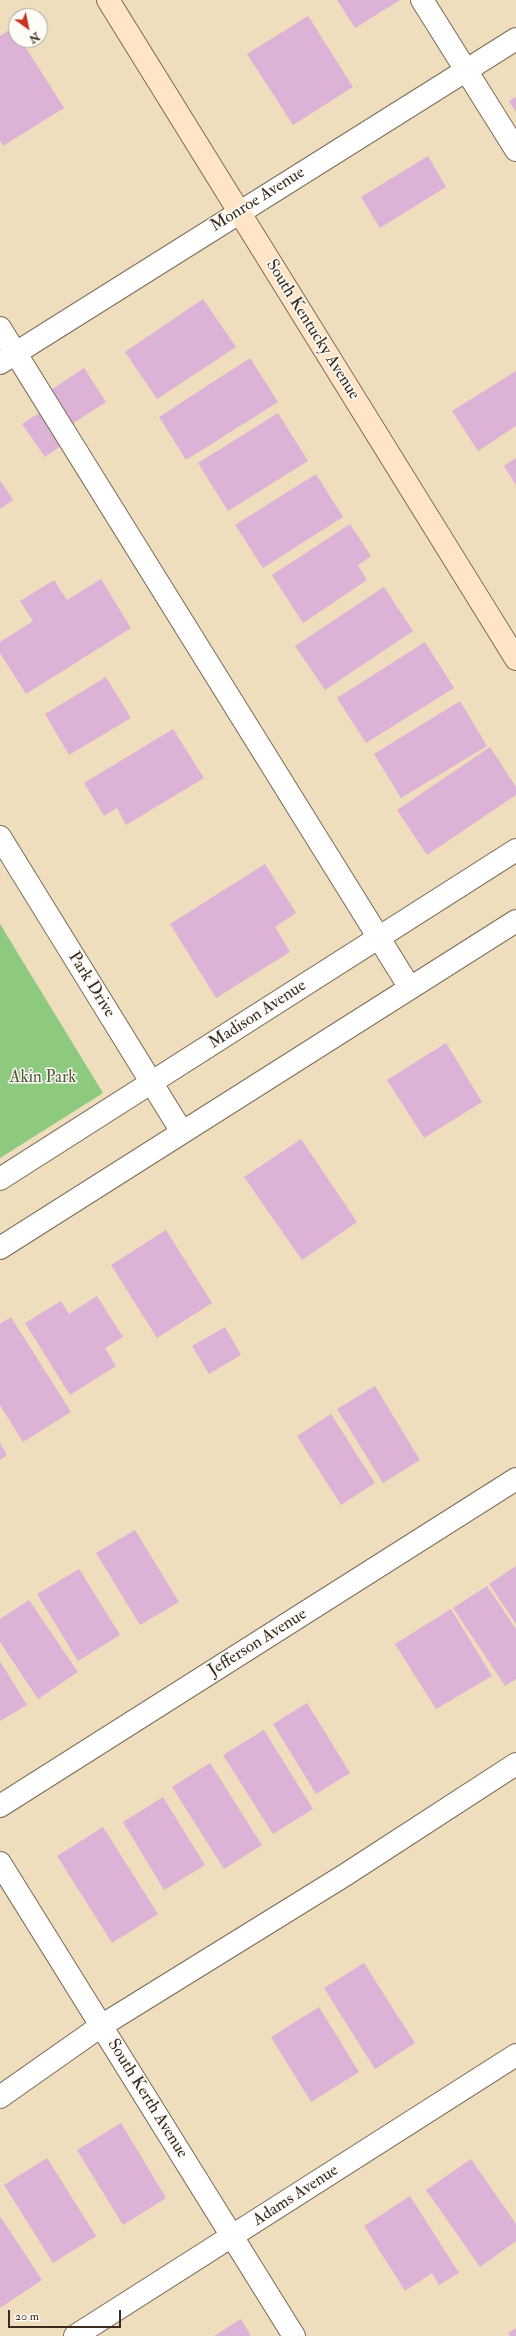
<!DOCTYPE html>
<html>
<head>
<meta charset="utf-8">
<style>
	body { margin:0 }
	#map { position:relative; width:516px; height:2336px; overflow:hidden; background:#efdebd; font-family:"IM FELL Double Pica",serif }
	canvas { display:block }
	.north { position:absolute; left:8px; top:8px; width:40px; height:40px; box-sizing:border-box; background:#fdfcf7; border:1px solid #afa8a0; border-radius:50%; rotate:147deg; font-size:11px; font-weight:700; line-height:16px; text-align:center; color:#3b2a1e }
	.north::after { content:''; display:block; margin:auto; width:14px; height:18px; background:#c8321e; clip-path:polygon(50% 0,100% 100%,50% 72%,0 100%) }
	.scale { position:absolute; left:8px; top:2310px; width:113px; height:18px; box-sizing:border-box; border:2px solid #3b2a1e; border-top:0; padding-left:5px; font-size:12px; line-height:14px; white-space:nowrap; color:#3b2a1e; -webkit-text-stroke:3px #fdfcf7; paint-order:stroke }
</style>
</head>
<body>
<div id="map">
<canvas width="516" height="2336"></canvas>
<div class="north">N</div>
<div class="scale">20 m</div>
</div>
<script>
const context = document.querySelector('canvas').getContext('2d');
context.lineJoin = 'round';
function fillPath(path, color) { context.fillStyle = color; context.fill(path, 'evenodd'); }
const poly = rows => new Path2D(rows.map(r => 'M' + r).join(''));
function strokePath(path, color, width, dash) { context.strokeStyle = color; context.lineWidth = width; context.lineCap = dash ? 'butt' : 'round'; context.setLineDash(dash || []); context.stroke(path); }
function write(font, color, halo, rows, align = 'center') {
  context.font = font + ' "IM FELL Double Pica",serif'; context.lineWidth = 3; context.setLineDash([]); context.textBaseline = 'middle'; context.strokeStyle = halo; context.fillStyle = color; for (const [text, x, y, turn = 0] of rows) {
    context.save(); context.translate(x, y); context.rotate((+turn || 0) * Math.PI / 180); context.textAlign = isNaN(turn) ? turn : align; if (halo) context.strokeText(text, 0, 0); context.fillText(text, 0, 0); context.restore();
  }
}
fillPath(poly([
	[0,924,103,1093,0,1158]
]), '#8dc97f');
fillPath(poly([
	[337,0,400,0,355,28],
	[308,16,353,87,293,125,247,54],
	[13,27,16,31,16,40,21,40,64,108,3,146,0,141,0,36],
	[516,97,516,112,509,101],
	[428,156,446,187,380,228,361,197],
	[203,299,236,347,157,399,125,352],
	[250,358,278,402,186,460,159,417],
	[84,368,106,402,72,424,51,390],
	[516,371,516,426,478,451,452,411],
	[42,411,65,443,45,457,22,424],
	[278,413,308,461,228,511,198,463],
	[516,458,516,485,504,466],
	[316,474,343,517,263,568,235,525],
	[0,480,13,500,0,509],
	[350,524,371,556,358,565,367,580,303,623,272,575],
	[101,579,131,628,26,694,0,653,0,642,33,621,20,601,54,580,67,600],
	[384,587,413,631,325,690,295,646],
	[425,642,454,688,366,743,337,698],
	[106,677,131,718,69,755,45,714],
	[460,701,487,746,401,798,374,754],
	[173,729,204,778,126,825,117,808,104,816,84,783],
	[490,747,516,787,516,795,427,855,397,810],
	[265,864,296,913,275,927,290,952,216,998,170,924],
	[446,1043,482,1102,424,1138,387,1080],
	[301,1139,357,1222,302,1260,244,1177],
	[166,1230,212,1303,157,1338,111,1265],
	[97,1296,123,1337,105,1348,116,1366,70,1395,25,1323,61,1301,69,1314],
	[11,1317,71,1412,23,1442,0,1405,0,1324],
	[225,1327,241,1355,209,1374,192,1346],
	[375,1386,420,1460,383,1483,337,1409],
	[331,1414,375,1483,341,1505,297,1436],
	[0,1443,7,1455,0,1460],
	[135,1530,179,1602,140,1625,96,1553],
	[516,1566,516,1624,489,1584],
	[79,1569,120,1635,78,1661,37,1594],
	[487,1586,516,1629,516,1679,505,1686,453,1608],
	[29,1600,78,1672,38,1699,0,1642,0,1619],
	[451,1609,492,1676,436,1709,395,1644],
	[0,1661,27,1705,0,1721],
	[307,1703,350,1773,316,1794,273,1724],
	[264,1730,313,1809,273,1834,223,1755],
	[210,1763,262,1845,224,1869,172,1787],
	[163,1797,205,1865,164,1890,123,1822],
	[103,1827,158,1914,112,1943,57,1856],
	[364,1963,415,2043,375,2069,324,1988],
	[319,2007,359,2072,311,2102,271,2037],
	[121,2123,166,2198,123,2225,77,2150],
	[47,2158,96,2236,53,2263,4,2185],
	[471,2159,516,2224,516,2241,480,2267,426,2190],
	[410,2196,459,2273,439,2285,432,2273,405,2291,364,2226],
	[0,2216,42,2280,0,2308],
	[241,2319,251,2336,214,2336],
	[516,2328,516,2336,510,2336,508,2333]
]), '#dcb2d7');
const lane = poly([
	[422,0,516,150],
	[0,328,410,988],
	[0,2097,101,2026,345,1875,516,1764]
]);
const street = poly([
	[0,363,516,39],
	[0,837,182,1132],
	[0,1179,516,850],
	[0,1248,516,921],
	[0,1806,516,1479],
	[0,1863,294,2336],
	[75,2336,516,2055]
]);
const secondary = poly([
	[108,0,516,659]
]);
strokePath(lane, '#7a6956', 24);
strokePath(street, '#7a6956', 24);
strokePath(secondary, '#7a6956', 24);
strokePath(lane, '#fff', 22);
strokePath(street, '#fff', 22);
strokePath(secondary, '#ffe4c6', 22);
write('17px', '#3b2a1e', '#fdfcf7', [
	["Monroe Avenue",258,200,-32],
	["South Kentucky Avenue",312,330,58],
	["Park Drive",91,985,58],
	["Madison Avenue",258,1015,-33],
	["Jefferson Avenue",258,1643,-32],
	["South Kerth Avenue",147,2099,58],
	["Adams Avenue",296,2196,-33]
]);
write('17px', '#545a3b', '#fdfcf7', [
	["Akin Park",43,1078]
]);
</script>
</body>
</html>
